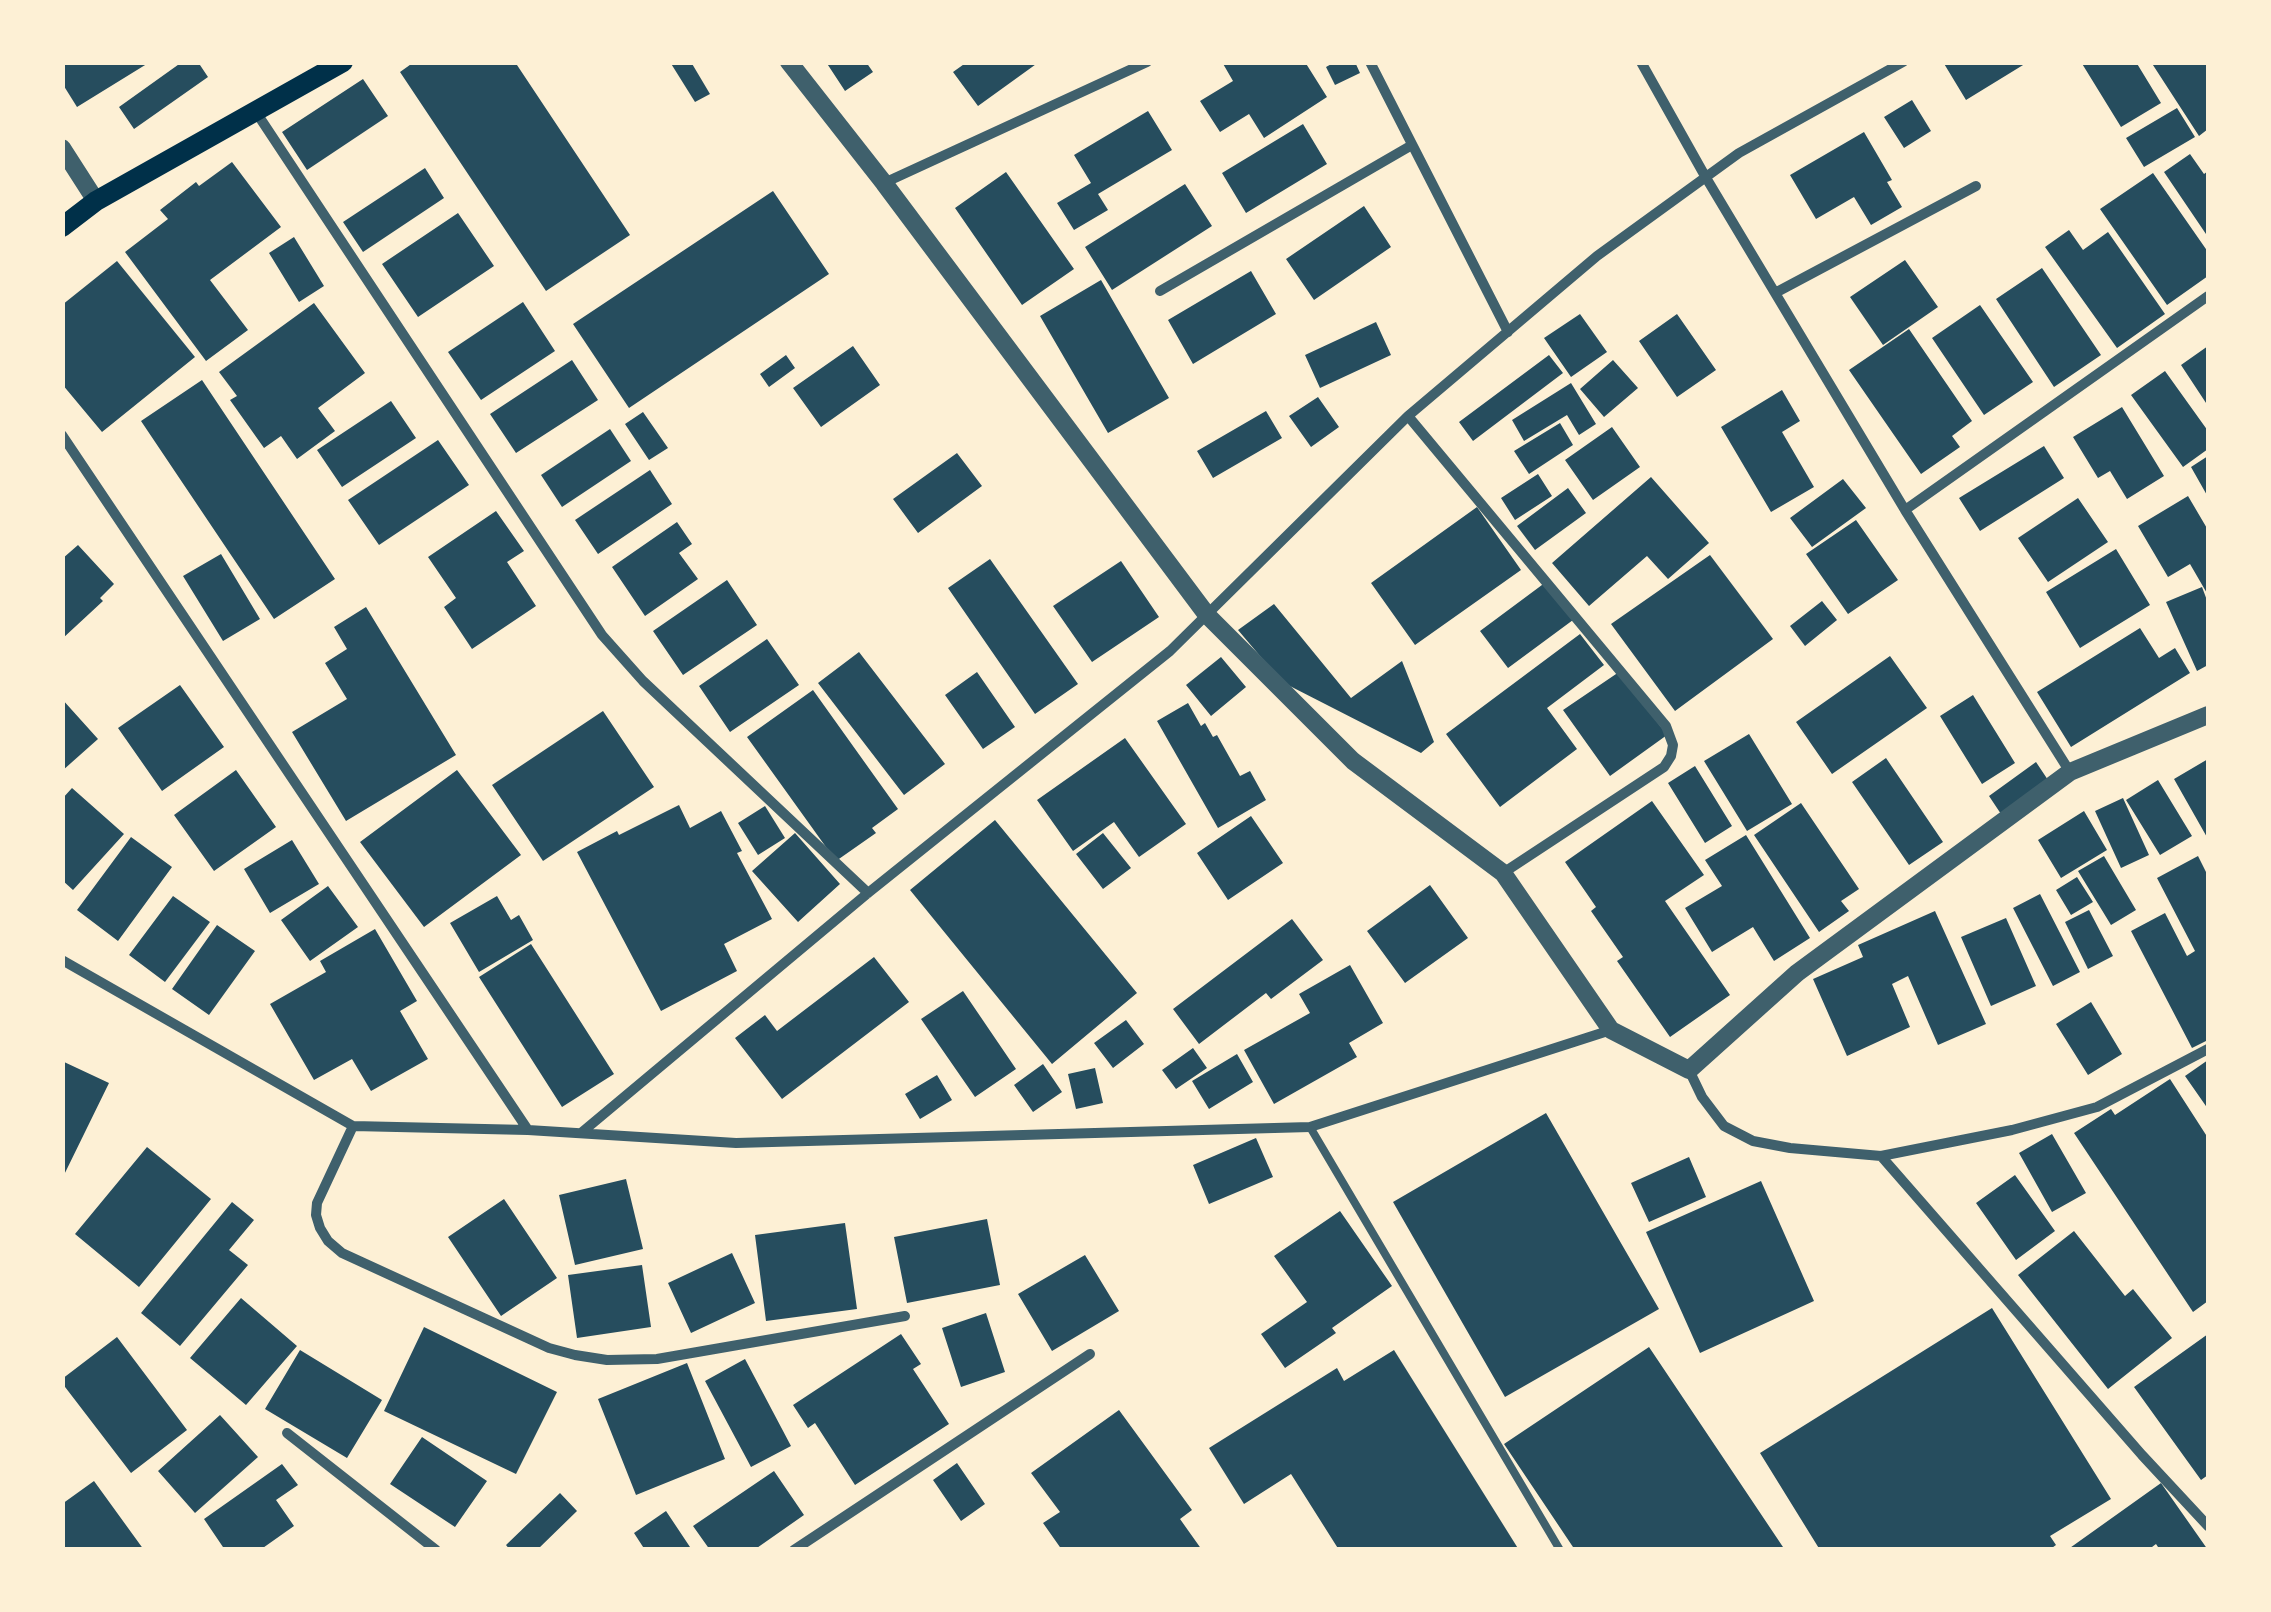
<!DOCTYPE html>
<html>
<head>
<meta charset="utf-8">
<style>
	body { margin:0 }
	#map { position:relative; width:2271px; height:1612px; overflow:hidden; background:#fdf0d5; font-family:Barlow,sans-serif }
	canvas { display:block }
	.frame { position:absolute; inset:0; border:65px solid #fdf0d5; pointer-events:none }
</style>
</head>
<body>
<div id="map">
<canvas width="2271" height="1612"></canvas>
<div class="frame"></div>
</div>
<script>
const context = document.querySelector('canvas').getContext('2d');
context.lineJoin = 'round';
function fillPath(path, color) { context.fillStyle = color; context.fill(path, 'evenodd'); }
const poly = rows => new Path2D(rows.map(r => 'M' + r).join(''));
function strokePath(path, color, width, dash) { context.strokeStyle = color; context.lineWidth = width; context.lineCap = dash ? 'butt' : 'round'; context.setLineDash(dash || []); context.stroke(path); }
fillPath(poly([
	[62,62,150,62,77,107,62,83],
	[182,62,198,62,208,77,134,129,119,107],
	[414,62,515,62,630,235,546,291,400,72],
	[670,62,691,62,710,94,695,102],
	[826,62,866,62,873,72,845,91],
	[967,62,1039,62,978,106,953,72],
	[1222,62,1305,62,1327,97,1264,138,1249,114,1220,132,1200,101,1233,81],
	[1335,62,1355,62,1360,73,1335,85,1326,67],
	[1943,62,2028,62,1966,100],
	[2081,62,2136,62,2161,103,2121,127],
	[2151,62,2208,62,2208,129,2199,136],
	[363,79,388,116,307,170,282,132],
	[1912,100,1931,131,1904,148,1884,117],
	[2177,108,2195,137,2144,167,2126,138],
	[1148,111,1172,150,1098,194,1108,210,1074,230,1057,203,1091,183,1074,155],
	[1303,124,1327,164,1246,213,1222,173],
	[1864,132,1892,180,1887,182,1902,207,1871,225,1854,197,1816,219,1790,175],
	[2190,154,2204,174,2208,171,2208,237,2164,172],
	[232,162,281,227,210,280,248,330,206,361,125,252,168,219,160,210,196,182,199,186],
	[425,168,444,198,363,252,343,222],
	[1006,172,1074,269,1022,305,955,208],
	[2153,173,2208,252,2208,276,2167,305,2100,209],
	[1185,184,1212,226,1112,290,1085,247],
	[773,191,829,274,629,408,573,324],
	[1364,206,1391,247,1314,300,1286,259],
	[458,213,494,266,418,317,382,264],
	[2069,230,2083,250,2108,232,2165,314,2117,348,2045,247],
	[294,237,324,286,299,302,269,253],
	[1905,260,1938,307,1883,345,1850,297],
	[117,261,195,357,102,432,62,384,62,305],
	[2042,268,2101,355,2054,387,1996,299],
	[1251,271,1276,314,1193,364,1168,320],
	[1101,280,1169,398,1108,433,1040,316],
	[523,302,555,351,481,400,448,352],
	[314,303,365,373,318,408,335,431,297,459,281,436,264,448,230,400,237,396,219,372],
	[1980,305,2033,382,1984,415,1932,338],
	[1580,314,1607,352,1571,377,1544,338],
	[1677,314,1716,370,1677,397,1639,341],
	[1376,322,1391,355,1320,388,1305,355],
	[1909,329,1972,421,1952,436,1960,447,1921,474,1849,370],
	[853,346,880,385,821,427,793,388],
	[2208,346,2208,406,2181,365],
	[786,355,795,368,769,387,760,374],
	[1549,355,1563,373,1473,441,1459,422],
	[572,360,598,400,516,453,490,414],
	[1613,360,1638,388,1604,417,1580,389],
	[2165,371,2208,431,2208,449,2183,467,2131,395],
	[202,380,335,579,274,619,141,421],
	[1571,383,1596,424,1579,435,1567,415,1524,441,1512,420],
	[1782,390,1800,421,1782,432,1814,487,1771,512,1721,427],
	[1318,397,1339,427,1311,447,1289,416],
	[391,401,416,438,342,487,317,450],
	[2122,407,2164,476,2127,499,2110,471,2098,478,2073,437],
	[1266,411,1282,438,1213,478,1197,451],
	[643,412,668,448,649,460,625,424],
	[1560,423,1573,445,1529,474,1514,451],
	[1612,427,1640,467,1593,500,1565,460],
	[610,429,631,461,562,507,541,475],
	[438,440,469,485,379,545,348,500],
	[2044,446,2064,478,1980,531,1959,498],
	[957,453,982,486,918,533,893,499],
	[2208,456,2208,497,2191,467],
	[650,470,672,504,598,554,575,520],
	[1538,474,1552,496,1515,520,1501,498],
	[1651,477,1709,543,1668,579,1647,556,1589,606,1552,563],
	[1843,479,1866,508,1812,547,1790,518],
	[1568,488,1586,513,1535,550,1517,526],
	[2188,496,2208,530,2208,595,2190,564,2168,577,2138,526],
	[2078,498,2108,542,2048,582,2018,538],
	[1477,507,1521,570,1415,645,1371,583],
	[496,511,524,551,507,562,536,606,472,649,444,607,456,598,428,557],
	[1856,520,1898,580,1848,614,1806,554],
	[677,522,692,544,679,553,698,579,645,616,612,567],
	[78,545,114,584,100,598,103,601,62,639,62,559],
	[2116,549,2150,605,2080,648,2046,592],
	[221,554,260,619,223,641,183,576],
	[1710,555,1773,639,1675,711,1611,624],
	[990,559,1078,684,1035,714,948,588],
	[1121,561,1159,617,1092,662,1053,606],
	[727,580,757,625,683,675,653,631],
	[1546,582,1573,620,1508,668,1480,631],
	[2202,587,2208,603,2208,665,2197,671,2166,602],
	[1822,601,1837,620,1805,646,1790,626],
	[1274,604,1351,698,1402,661,1434,742,1421,753,1282,682,1238,630],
	[366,607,456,755,346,821,292,732,347,699,325,663,347,649,334,627],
	[2140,628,2159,658,2175,648,2190,673,2071,747,2037,692],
	[1580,634,1604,665,1547,708,1577,749,1500,807,1446,734],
	[767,639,799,685,730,732,699,686],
	[859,652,945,764,904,795,818,683],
	[1890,656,1927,708,1832,774,1796,722],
	[1221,657,1246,687,1211,716,1186,685],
	[977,672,1015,727,983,749,945,695],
	[1619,672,1667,735,1610,776,1563,710],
	[180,685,224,747,162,791,118,728],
	[813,690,898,809,872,828,876,833,836,861,747,737],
	[1973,695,2015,763,1982,784,1940,716],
	[62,699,98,739,62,771],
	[1188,703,1201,726,1205,723,1213,737,1217,735,1240,776,1250,771,1266,800,1218,828,1157,721],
	[603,711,654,787,543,861,492,785],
	[1749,734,1792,804,1747,831,1704,761],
	[1125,738,1186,824,1139,857,1114,822,1073,851,1037,800],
	[1886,758,1943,842,1909,865,1852,782],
	[2208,759,2208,839,2174,779],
	[2036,762,2048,780,2001,814,1989,796],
	[1695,766,1732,826,1705,843,1668,783],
	[236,770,276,827,214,871,174,815],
	[457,770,521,855,424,927,360,842],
	[2158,780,2192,836,2160,855,2126,800],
	[72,788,124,834,73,890,62,880,62,799],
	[2123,798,2149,855,2121,868,2095,811],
	[1652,801,1704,875,1665,901,1730,995,1670,1037,1617,961,1623,957,1591,911,1596,907,1565,862],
	[1801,803,1859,889,1841,901,1849,911,1819,932,1754,835],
	[679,805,690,828,721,811,742,851,737,853,772,919,724,944,737,971,661,1011,577,852,617,831,619,835],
	[765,806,785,838,758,855,738,823],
	[2084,811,2107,850,2061,878,2038,840],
	[1251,816,1283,863,1228,900,1197,853],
	[995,820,1137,993,1052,1064,910,890],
	[795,833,840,884,798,922,752,871],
	[1103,833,1131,868,1103,889,1076,854],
	[1746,835,1810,938,1774,961,1753,927,1712,952,1685,908,1722,886,1705,860],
	[131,837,172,867,118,941,77,910],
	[292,840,319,884,270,913,244,869],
	[2104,856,2136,910,2111,925,2078,871],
	[2198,856,2208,876,2208,1040,2192,1048,2131,931,2165,913,2187,956,2195,951,2157,878],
	[2077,877,2093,902,2071,915,2056,890],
	[1430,885,1468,938,1405,983,1367,931],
	[328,886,358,927,310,961,281,920],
	[2040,894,2080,972,2053,986,2013,908],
	[173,896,210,922,165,982,129,955],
	[497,896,511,920,519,915,533,940,479,972,450,923],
	[2089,910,2113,956,2088,969,2065,922],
	[1935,911,1986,1024,1938,1045,1908,976,1892,984,1910,1027,1847,1056,1813,979,1863,957,1858,945],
	[2006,918,2036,986,1991,1006,1961,937],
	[1292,919,1323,960,1271,999,1266,993,1199,1044,1173,1009],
	[217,925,255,951,209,1015,172,989],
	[375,929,417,1001,400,1011,428,1059,371,1091,352,1059,314,1080,270,1004,326,972,320,961],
	[531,944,614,1074,562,1107,479,977],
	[874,957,909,1002,782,1099,735,1038,765,1015,777,1031],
	[1350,965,1383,1023,1349,1043,1357,1057,1274,1104,1244,1050,1310,1013,1299,994],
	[963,991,1016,1069,975,1097,921,1019],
	[2091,1002,2122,1054,2088,1075,2056,1024],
	[1126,1020,1144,1044,1113,1068,1094,1043],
	[1193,1048,1207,1068,1176,1089,1162,1070],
	[1237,1054,1253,1082,1209,1109,1192,1081],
	[2208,1060,2208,1109,2185,1076],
	[62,1061,109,1083,62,1179],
	[1043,1064,1062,1092,1033,1112,1014,1085],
	[1095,1068,1103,1103,1076,1109,1068,1074],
	[937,1075,952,1100,920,1119,905,1094],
	[2170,1079,2208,1138,2208,1301,2193,1312,2074,1133,2111,1109,2115,1115],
	[1546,1113,1659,1309,1505,1397,1393,1202],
	[2052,1134,2086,1193,2052,1212,2019,1153],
	[1256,1138,1273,1177,1209,1204,1193,1165],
	[147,1147,211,1199,139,1287,75,1234],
	[1689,1157,1706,1197,1649,1222,1631,1183],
	[2015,1175,2055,1231,2016,1260,1976,1203],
	[626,1179,643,1249,575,1265,559,1195],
	[1761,1181,1814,1301,1700,1353,1646,1232],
	[504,1199,557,1278,501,1316,448,1237],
	[232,1202,254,1220,229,1250,248,1265,180,1346,141,1313],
	[1340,1211,1392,1286,1332,1328,1336,1333,1285,1368,1261,1334,1307,1302,1274,1256],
	[987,1219,1000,1285,907,1303,894,1237],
	[845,1223,857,1309,766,1321,755,1235],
	[2074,1231,2125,1296,2133,1289,2172,1338,2108,1389,2018,1275],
	[732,1253,755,1303,691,1333,668,1283],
	[1085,1255,1119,1311,1052,1351,1018,1294],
	[642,1265,651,1327,577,1338,568,1275],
	[241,1298,297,1346,246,1405,190,1358],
	[1992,1308,2111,1499,2050,1536,2056,1545,2049,1550,1820,1550,1760,1453],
	[986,1313,1005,1372,961,1387,942,1328],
	[424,1327,557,1392,516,1474,384,1411],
	[901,1334,921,1364,913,1369,949,1424,855,1485,815,1423,808,1428,793,1405],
	[2208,1334,2208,1475,2201,1480,2134,1387],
	[117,1337,187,1430,131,1473,62,1383,62,1379],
	[1649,1347,1785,1550,1575,1550,1504,1444],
	[300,1350,382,1400,347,1458,265,1409],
	[1394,1350,1519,1550,1339,1550,1291,1474,1244,1504,1209,1448,1337,1368,1344,1381],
	[745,1359,791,1446,751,1467,705,1381],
	[687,1363,725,1459,636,1495,598,1399],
	[1119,1410,1192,1510,1180,1519,1202,1550,1062,1550,1043,1523,1060,1512,1031,1473],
	[220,1415,258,1457,195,1513,158,1471],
	[422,1437,487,1481,455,1527,390,1484],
	[957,1463,985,1504,961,1521,933,1480],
	[282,1464,298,1485,276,1500,294,1526,260,1550,225,1550,204,1519],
	[774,1471,804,1515,754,1550,710,1550,693,1526],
	[94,1481,144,1550,62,1550,62,1504],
	[2161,1483,2208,1550,2160,1550,2156,1544,2148,1550,2067,1550],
	[560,1493,577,1511,537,1550,510,1550,506,1545],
	[666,1511,692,1550,645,1550,634,1533]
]), '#264d5e');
strokePath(poly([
	[1310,1127,1560,1550]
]), '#3f606c', 8);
strokePath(poly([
	[1370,62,1508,332],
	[1641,62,1705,176,1905,510],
	[256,112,602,635,643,681,868,893],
	[884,183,1147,62],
	[1160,291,1412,145],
	[1775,293,1976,186],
	[1408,416,1666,726,1673,745,1671,756,1664,767,1503,873],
	[62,435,528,1130],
	[2070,772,1905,510,2208,296],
	[62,960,353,1126,528,1130,736,1143,1310,1127,1611,1030],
	[1689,1070,1702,1097,1724,1126,1753,1141,1790,1148,1881,1156,2012,1130,2097,1107,2208,1049],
	[353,1126,317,1203,316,1215,320,1228,328,1241,342,1253,549,1348,575,1355,607,1360,657,1359,905,1316],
	[581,1133,868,893,1170,651,1408,416,1597,256,1739,153,1903,62],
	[1881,1156,2142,1455,2208,1526],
	[287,1433,436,1550],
	[794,1550,1090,1354]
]), '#3f606c', 10);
strokePath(poly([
	[789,62,884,183,1207,615,1353,761,1503,873,1611,1030,1689,1070,1797,973,2070,772,2208,715],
	[62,148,96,201]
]), '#3f606c', 18);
strokePath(poly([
	[62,227,96,201,343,62]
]), '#003049', 20);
</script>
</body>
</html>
